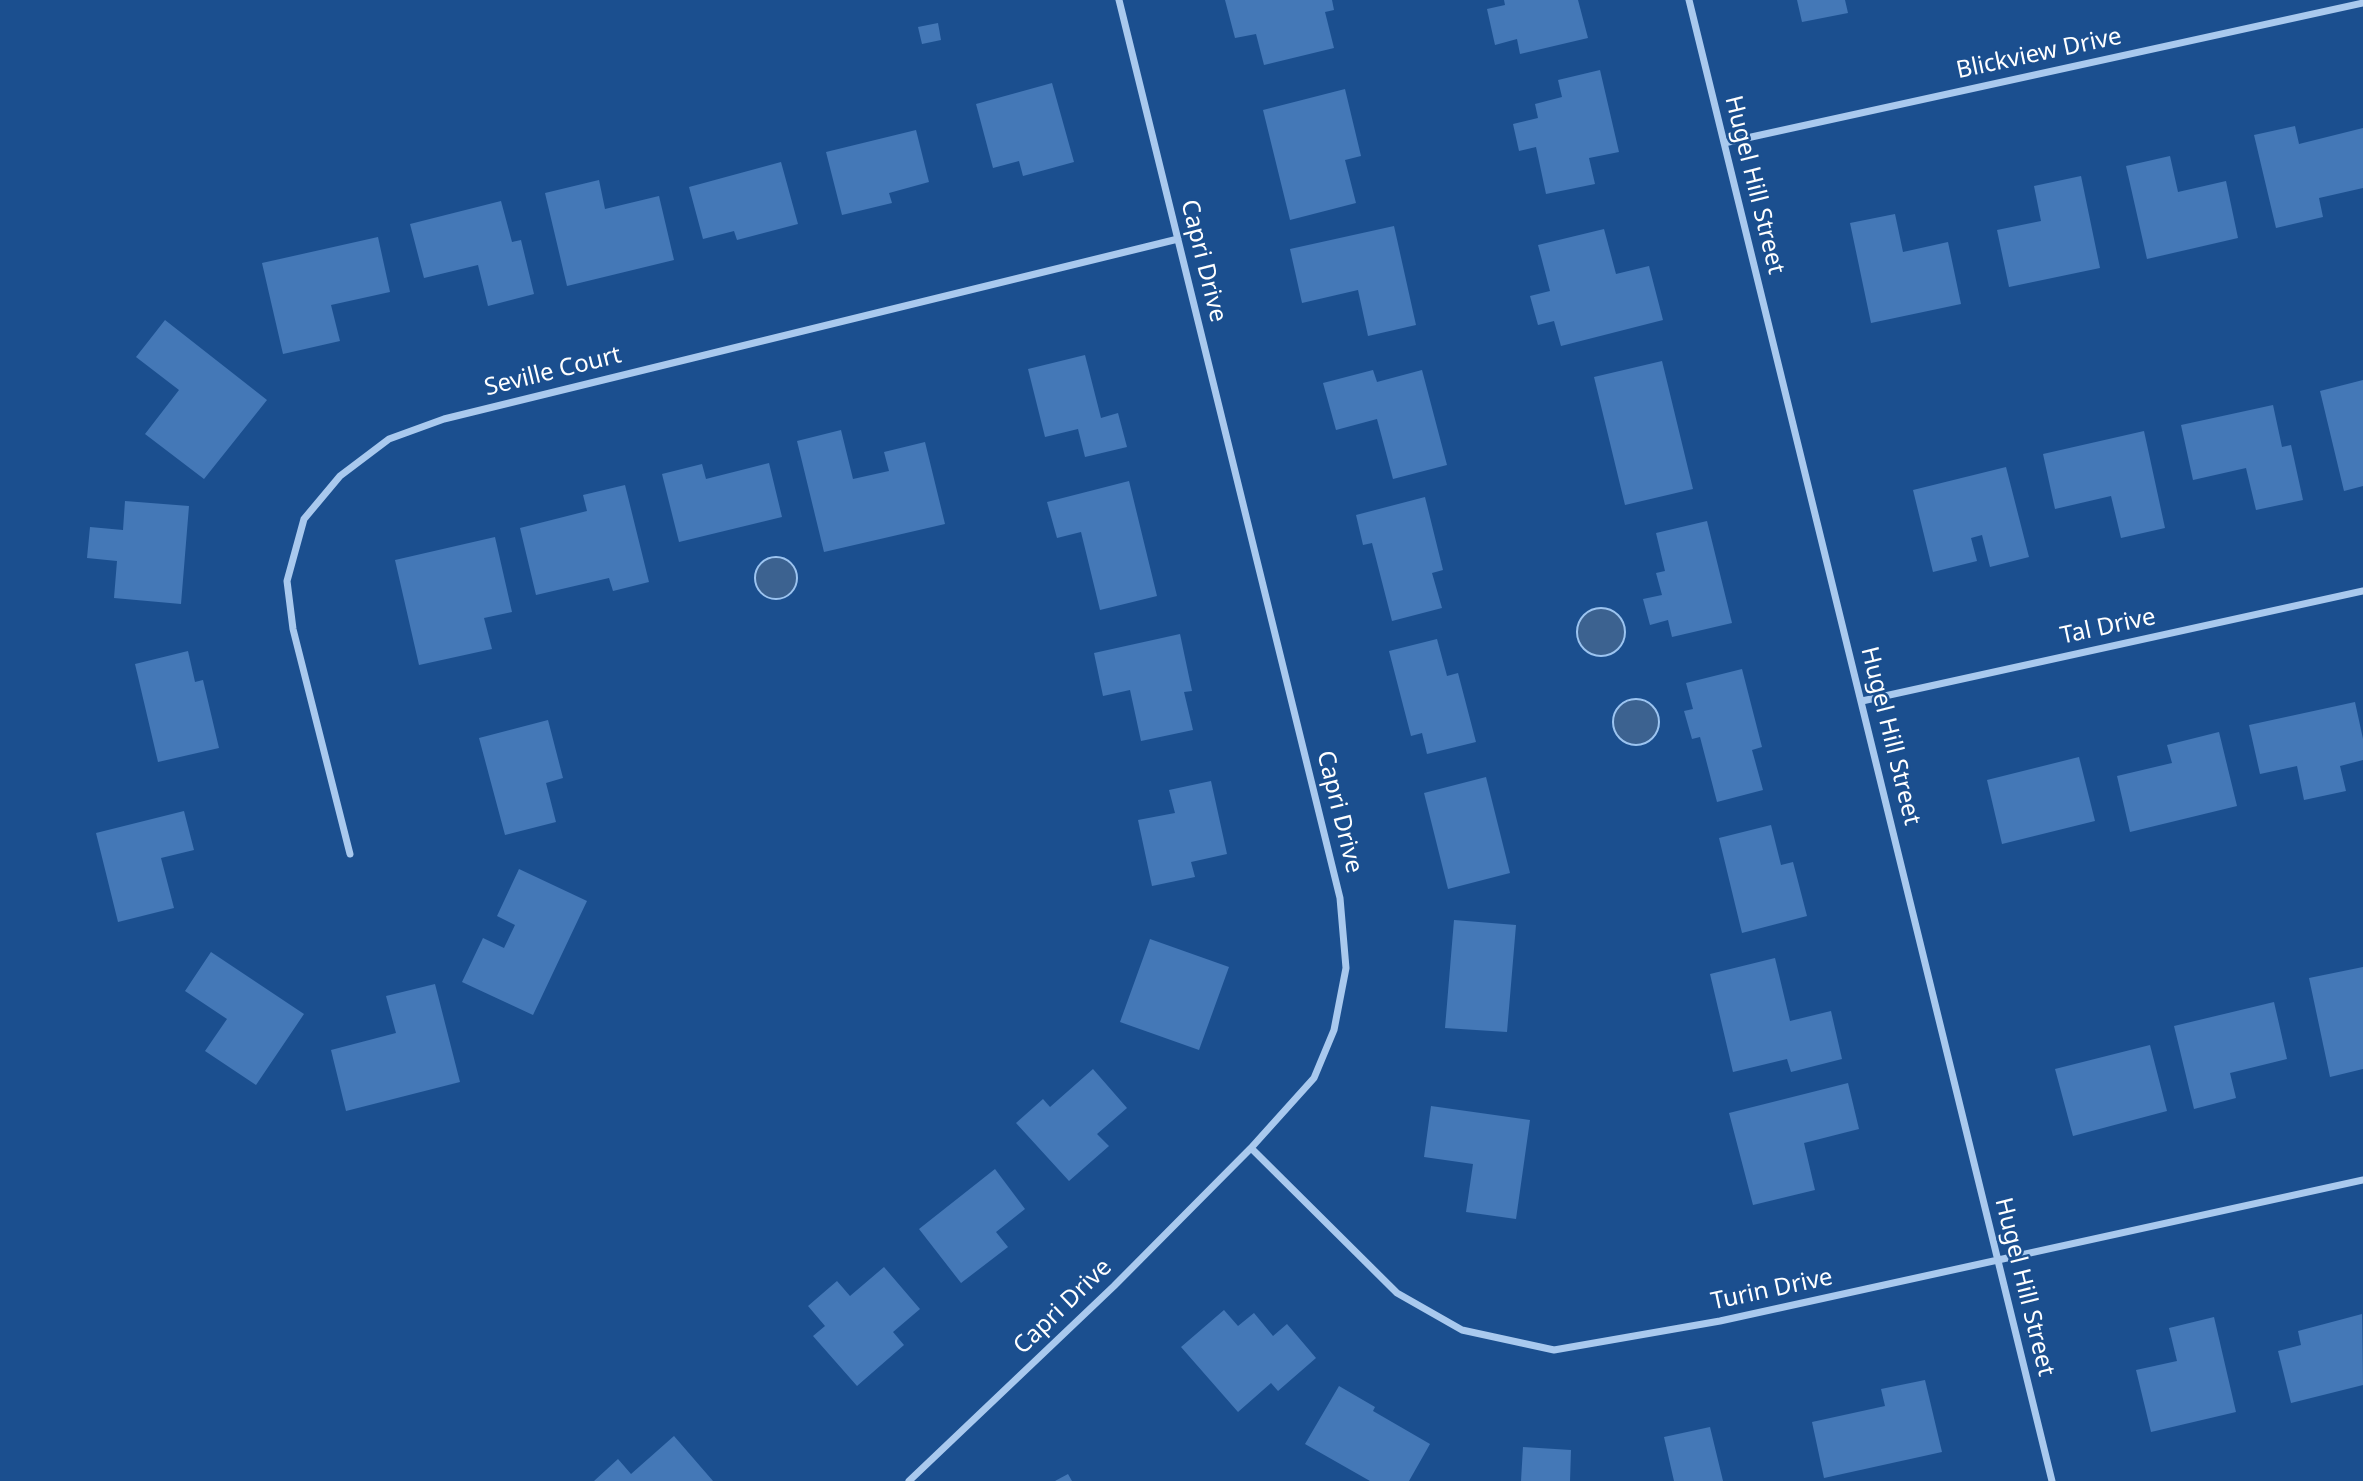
<!DOCTYPE html>
<html>
<head>
<meta charset="utf-8">
<style>
	body { margin:0 }
	canvas { display:block; background:#1b4f8f }
</style>
</head>
<body>
<canvas width="2363" height="1481"></canvas>
<script>
const context = document.querySelector('canvas').getContext('2d');
context.lineJoin = 'round';
function fillPath(path, color) { context.fillStyle = color; context.fill(path, 'evenodd'); }
const poly = rows => new Path2D(rows.map(r => 'M' + r).join(''));
function strokePath(path, color, width, dash) { context.strokeStyle = color; context.lineWidth = width; context.lineCap = dash ? 'butt' : 'round'; context.setLineDash(dash || []); context.stroke(path); }
function write(font, color, halo, rows, align = 'center') {
  context.font = font + ' "Noto Sans",sans-serif'; context.lineWidth = 5; context.setLineDash([]); context.textBaseline = 'middle'; context.strokeStyle = halo; context.fillStyle = color; for (const [text, x, y, turn = 0] of rows) {
    context.save(); context.translate(x, y); context.rotate((+turn || 0) * Math.PI / 180); context.textAlign = isNaN(turn) ? turn : align; if (halo) context.strokeText(text, 0, 0); context.fillText(text, 0, 0); context.restore();
  }
}
const water = poly([
	'755 578a21 21 0 1 1 42 0a21 21 0 1 1-42 0Z',
	'1577 632a24 24 0 1 1 48 0a24 24 0 1 1-48 0Z',
	'1613 722a23 23 0 1 1 46 0a23 23 0 1 1-46 0Z'
]);
fillPath(water, '#3c6290');
strokePath(water, '#9cc4f0', 2);
fillPath(poly([
	[1225,0,1332,0,1334,10,1325,12,1334,48,1264,65,1256,34,1235,38],
	[1504,0,1578,0,1588,38,1520,54,1517,39,1495,45,1487,9,1505,5],
	[1797,0,1845,0,1848,13,1802,22],
	[938,23,941,40,922,44,918,27],
	[1600,70,1619,152,1589,158,1595,184,1546,194,1536,147,1519,151,1513,124,1538,118,1535,104,1562,97,1558,80],
	[1052,83,1074,162,1023,176,1019,161,993,168,976,104],
	[1345,89,1361,156,1345,160,1356,203,1290,220,1263,110],
	[2295,126,2299,144,2363,128,2363,188,2319,198,2323,217,2276,228,2254,135],
	[916,130,929,182,889,193,892,203,842,215,826,152],
	[2170,156,2178,192,2226,181,2238,238,2147,259,2126,166],
	[781,162,798,224,737,240,734,231,703,239,689,187],
	[2081,176,2100,268,2009,287,1997,230,2041,221,2034,186],
	[599,180,605,209,659,196,674,260,567,286,545,193],
	[501,201,512,242,521,240,534,294,488,306,478,265,424,278,410,224],
	[1895,214,1903,252,1948,242,1961,304,1871,323,1850,223],
	[1394,226,1416,325,1368,336,1358,290,1302,303,1290,249],
	[1604,229,1616,274,1649,266,1663,320,1561,346,1554,321,1538,325,1530,296,1550,291,1538,245],
	[378,237,390,292,331,305,340,341,283,354,262,263],
	[165,320,267,400,204,479,145,434,179,390,136,357],
	[1085,355,1101,418,1118,413,1127,447,1085,457,1078,429,1045,437,1028,369],
	[1662,361,1693,489,1625,505,1594,377],
	[1373,370,1377,382,1422,370,1447,465,1393,479,1377,419,1336,430,1323,383],
	[2363,380,2363,486,2344,491,2320,391],
	[2273,405,2282,447,2291,445,2303,500,2256,510,2246,468,2193,480,2181,425],
	[841,430,853,479,889,471,884,452,925,442,945,524,824,552,797,441],
	[2144,431,2165,528,2121,538,2111,496,2055,509,2043,454],
	[769,463,782,517,679,542,662,474,702,464,706,479],
	[2006,467,2029,557,1990,567,1982,535,1971,538,1977,561,1933,572,1913,490],
	[1129,481,1157,596,1100,610,1081,532,1057,538,1047,502],
	[625,485,649,582,613,591,609,578,536,595,520,528,587,511,583,495],
	[1425,497,1443,570,1432,573,1442,608,1392,621,1372,543,1363,545,1356,515],
	[125,501,189,506,181,604,114,598,117,561,87,558,90,527,123,530],
	[1707,521,1732,623,1672,637,1668,620,1650,625,1643,599,1662,595,1656,573,1665,571,1656,533],
	[495,537,512,612,484,618,492,649,419,665,395,560],
	[1180,634,1192,691,1184,692,1193,730,1141,741,1130,690,1103,696,1094,653],
	[1437,639,1447,676,1458,673,1476,742,1427,754,1422,733,1411,736,1389,651],
	[188,651,195,682,203,680,219,748,158,762,135,664],
	[1742,669,1762,747,1752,750,1763,790,1717,802,1700,737,1692,739,1684,711,1693,709,1686,683],
	[2355,702,2363,739,2363,760,2340,766,2346,791,2304,800,2297,766,2260,774,2249,725],
	[548,720,563,778,546,783,556,822,505,835,479,738],
	[2219,732,2237,806,2130,832,2117,776,2172,763,2167,745],
	[2079,757,2095,821,2002,844,1987,780],
	[1486,777,1510,873,1448,889,1424,793],
	[1211,781,1227,854,1191,862,1195,877,1152,886,1138,820,1175,813,1169,790],
	[184,811,194,850,161,858,174,908,118,922,96,833],
	[1771,825,1781,865,1793,862,1807,916,1742,933,1719,838],
	[519,869,587,901,533,1015,462,982,483,938,504,948,515,925,497,916],
	[1454,920,1516,925,1507,1032,1445,1028],
	[1150,939,1229,967,1199,1050,1120,1022],
	[211,952,304,1014,256,1085,205,1051,227,1019,185,991],
	[1775,958,1790,1021,1831,1011,1842,1059,1791,1072,1787,1059,1733,1072,1710,974],
	[2363,967,2363,1069,2330,1077,2309,978],
	[435,984,460,1082,346,1111,331,1050,396,1033,386,996],
	[2274,1002,2287,1059,2230,1073,2236,1098,2194,1109,2174,1026],
	[2150,1045,2167,1111,2073,1136,2055,1069],
	[1093,1069,1127,1108,1097,1134,1109,1146,1069,1181,1016,1123,1043,1099,1050,1107],
	[1848,1083,1859,1129,1804,1143,1815,1190,1753,1205,1729,1113],
	[1431,1106,1530,1120,1516,1219,1466,1212,1473,1164,1424,1157],
	[995,1169,1025,1209,996,1232,1008,1247,961,1283,919,1229],
	[884,1267,920,1309,893,1332,904,1345,857,1386,813,1336,825,1326,808,1306,837,1281,850,1296],
	[1224,1310,1238,1326,1254,1313,1273,1336,1287,1324,1316,1358,1278,1391,1271,1383,1238,1412,1181,1347],
	[2362,1314,2363,1385,2291,1403,2278,1351,2301,1345,2298,1331],
	[2214,1317,2236,1412,2151,1432,2136,1370,2177,1361,2169,1328],
	[1925,1380,1942,1452,1824,1478,1812,1422,1885,1406,1881,1389],
	[1339,1386,1375,1407,1373,1411,1430,1444,1409,1481,1370,1481,1305,1444],
	[1710,1427,1723,1481,1674,1481,1664,1437],
	[674,1436,713,1481,594,1481,618,1459,631,1474],
	[1523,1447,1571,1450,1570,1481,1521,1481],
	[1068,1474,1072,1481,1055,1481]
]), '#4478b7');
strokePath(poly([
	[1689,0,2052,1481],
	[1724,143,2363,3],
	[1862,701,2363,591],
	[350,854,293,629,287,581,304,519,340,476,389,439,444,419,1178,239],
	[1251,1148,1397,1293,1462,1330,1554,1350,1720,1321,2363,1180],
	[909,1481,1114,1286,1251,1148,1314,1078,1334,1030,1346,968,1340,898,1119,0]
]), '#a9c9ee', 7);
write('24px', '#fff', '#1b4f8f', [
	["Blickview Drive",2039,54,-12],
	["Hugel Hill Street",1754,185,76],
	["Capri Drive",1203,261,76],
	["Seville Court",553,372,-14],
	["Tal Drive",2108,627,-12],
	["Hugel Hill Street",1890,736,76],
	["Capri Drive",1339,812,76],
	["Hugel Hill Street",2024,1287,76],
	["Turin Drive",1772,1290,-12],
	["Capri Drive",1063,1307,-44]
]);
</script>
</body>
</html>
